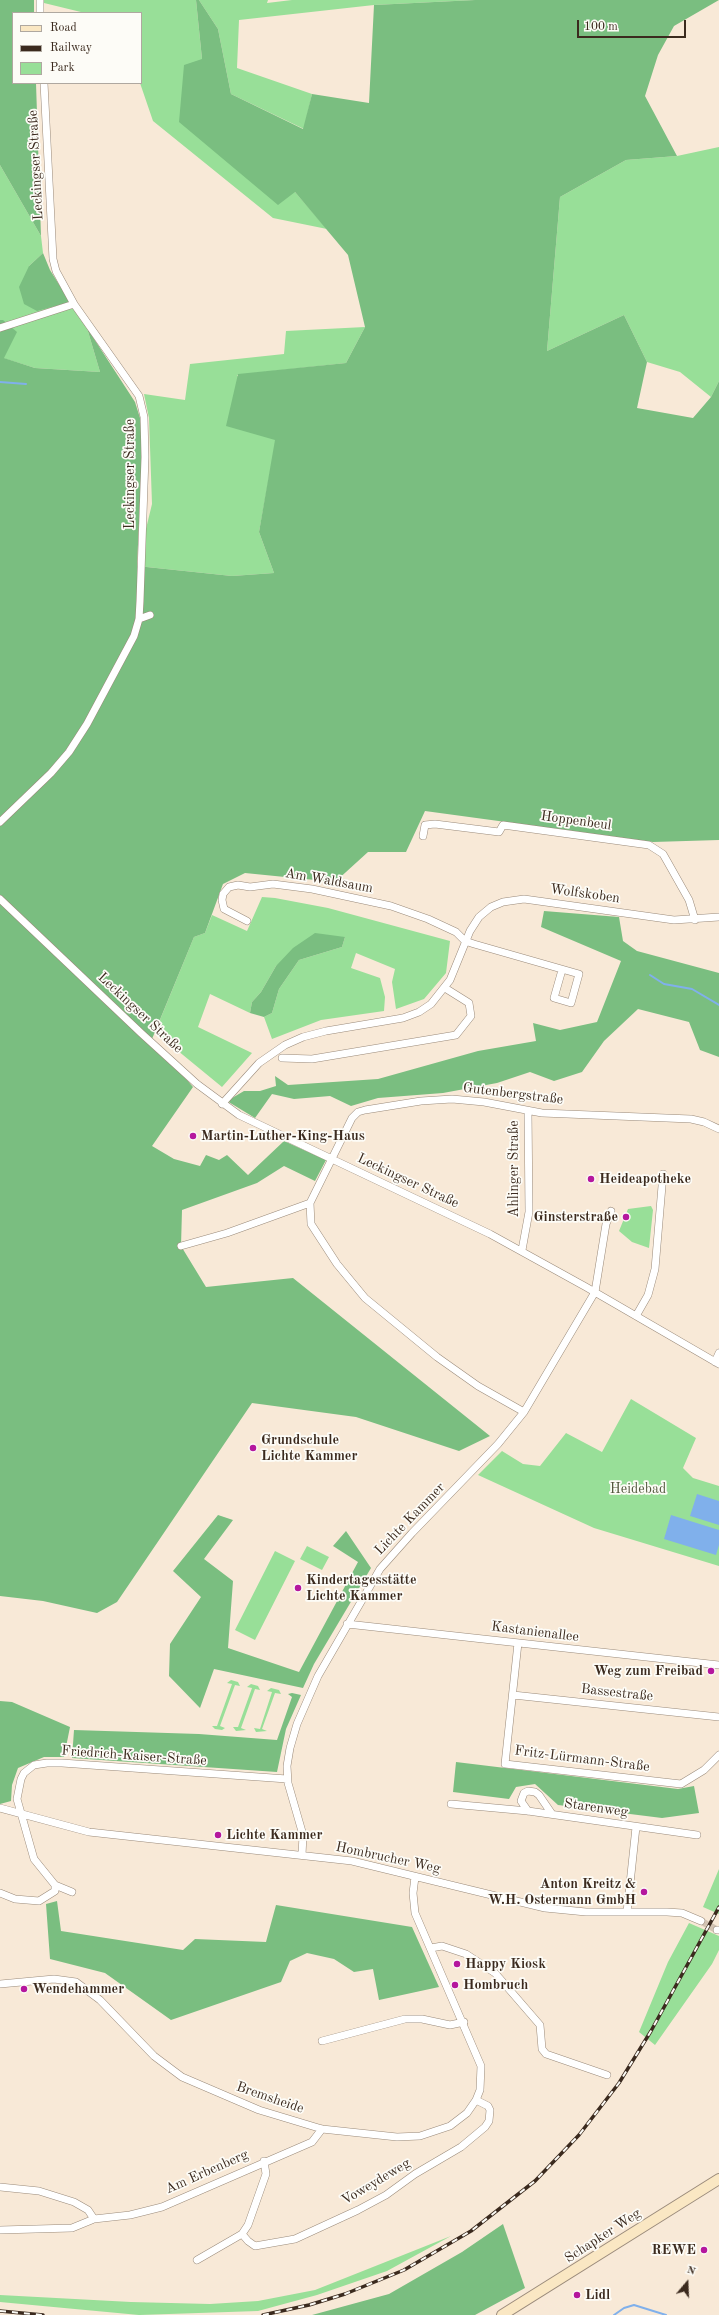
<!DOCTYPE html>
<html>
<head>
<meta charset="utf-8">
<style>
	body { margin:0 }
	#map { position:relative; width:719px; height:2315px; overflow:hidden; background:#f8e9d7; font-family:"Old Standard TT",serif }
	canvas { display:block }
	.legend { position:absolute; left:12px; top:12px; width:130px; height:72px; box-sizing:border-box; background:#fdfcf7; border:1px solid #afa8a0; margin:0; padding:5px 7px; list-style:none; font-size:12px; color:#3b2a1e }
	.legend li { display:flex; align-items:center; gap:8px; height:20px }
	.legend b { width:20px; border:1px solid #afa8a0 }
	.north { position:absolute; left:667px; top:2263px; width:40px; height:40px; -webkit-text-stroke:3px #fdfcf7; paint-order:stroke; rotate:19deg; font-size:11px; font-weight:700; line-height:16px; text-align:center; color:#3b2a1e }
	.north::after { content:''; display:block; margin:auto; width:14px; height:18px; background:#3b2a1e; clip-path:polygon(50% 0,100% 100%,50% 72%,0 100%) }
	.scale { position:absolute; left:577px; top:20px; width:109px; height:18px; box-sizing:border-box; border:2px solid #3b2a1e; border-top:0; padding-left:5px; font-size:12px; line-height:14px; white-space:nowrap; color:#3b2a1e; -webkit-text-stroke:3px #fdfcf7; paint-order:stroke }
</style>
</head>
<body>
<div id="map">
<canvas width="719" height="2315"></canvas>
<ul class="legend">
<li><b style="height:5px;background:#fae7c3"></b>Road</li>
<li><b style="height:5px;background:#3b2a1e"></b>Railway</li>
<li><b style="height:11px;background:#98df98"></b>Park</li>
</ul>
<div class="north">N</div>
<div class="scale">100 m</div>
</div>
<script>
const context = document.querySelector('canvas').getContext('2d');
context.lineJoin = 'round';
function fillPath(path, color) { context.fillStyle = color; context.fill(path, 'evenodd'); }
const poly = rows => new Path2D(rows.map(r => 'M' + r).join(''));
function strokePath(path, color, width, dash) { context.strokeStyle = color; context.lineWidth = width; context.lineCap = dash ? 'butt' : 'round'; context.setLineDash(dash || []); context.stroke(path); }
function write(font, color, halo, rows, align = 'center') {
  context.font = font + ' "Old Standard TT",serif'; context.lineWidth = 3.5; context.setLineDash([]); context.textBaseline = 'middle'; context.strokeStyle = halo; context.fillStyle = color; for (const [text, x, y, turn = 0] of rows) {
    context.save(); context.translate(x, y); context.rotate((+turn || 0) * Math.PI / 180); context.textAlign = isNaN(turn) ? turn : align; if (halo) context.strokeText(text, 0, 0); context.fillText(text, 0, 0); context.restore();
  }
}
fillPath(poly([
	[43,0,196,0,202,59,295,192,327,229,273,218,153,121,140,83,141,13,85,13,44,3],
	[199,0,268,0,267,3,292,0,475,0,374,5,239,20,237,68,312,94,304,129,231,94,218,29],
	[719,147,719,381,711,397,680,372,647,362,624,315,547,351,560,197,626,160,677,156],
	[0,165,41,236,43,253,29,266,70,302,87,328,100,372,35,368,3,358,3,320,0,320],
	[365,327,346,363,237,375,276,440,259,532,274,573,232,576,137,566,152,504,149,418,144,394,185,400,190,364,284,354,286,331],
	[262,897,275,898,328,908,450,941,446,973,424,999,396,1009,392,982,395,969,356,953,351,968,380,978,385,997,384,1011,321,1020,272,1039,264,1017,272,1013,279,989,299,960,342,947,345,937,276,966,261,992,252,1002,250,1013,210,994,198,1027,252,1053,222,1087,155,1032,194,937,205,933,212,915,247,931],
	[651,1206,653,1210,649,1248,632,1242,619,1231,628,1209],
	[631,1399,696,1438,683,1468,693,1478,719,1486,719,1566,594,1528,478,1475,502,1451,523,1464,540,1466,566,1433,602,1452],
	[307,1546,329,1557,322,1570,300,1559],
	[275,1551,295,1561,255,1640,235,1630],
	[231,1680,238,1682,240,1686,235,1685,220,1726,225,1728,222,1730,215,1729,212,1726,217,1726,232,1684,227,1683],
	[251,1684,258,1686,260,1690,255,1689,241,1728,246,1730,236,1731,233,1727,238,1727,252,1688,247,1687],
	[271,1688,279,1690,281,1694,275,1693,262,1729,267,1731,256,1732,254,1728,260,1729,272,1692,267,1691],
	[719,1869,719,1914,703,1907],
	[689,1923,719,1936,719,1950,712,1964,655,2045,639,2032,668,1962],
	[451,2236,387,2271,317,2295,258,2311,139,2315,0,2302,0,2295,131,2302,210,2304,258,2301,315,2290]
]), '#98df98');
fillPath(poly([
	[0,0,34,0,34,13,13,13,13,83,36,83,41,236,0,165],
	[196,0,199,0,218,29,231,94,303,129,312,94,369,103,374,5,475,0,719,0,674,26,658,55,645,96,677,156,626,160,560,197,547,351,624,315,647,362,637,408,693,418,711,397,719,381,719,840,653,842,425,811,406,852,368,852,335,882,245,873,223,884,205,933,194,937,152,1039,193,1087,152,1146,174,1159,200,1166,206,1155,219,1160,227,1155,248,1175,284,1141,326,1160,315,1181,284,1166,257,1183,182,1210,181,1246,206,1287,293,1278,490,1436,459,1451,356,1417,252,1403,117,1602,97,1613,43,1601,0,1596,0,320,3,320,17,332,4,358,35,368,100,372,87,328,135,402,140,418,143,437,137,566,232,576,274,573,259,532,275,440,226,426,238,374,346,363,365,327,348,255,295,192,278,205,179,122,184,65,202,59],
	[43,253,50,270,70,302,37,311,24,304,19,287,29,266],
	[544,911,619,917,623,941,637,951,719,973,719,1057,700,1050,689,1022,638,1009,604,1041,582,1072,554,1081,530,1072,497,1083,443,1093,378,1098,351,1106,330,1096,294,1099,272,1094,255,1118,227,1101,244,1091,260,1091,276,1086,275,1076,288,1085,378,1079,478,1051,536,1041,533,1023,560,1030,597,1022,621,961,541,927],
	[315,933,345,937,342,947,299,960,279,989,272,1013,264,1017,250,1013,252,1002,261,992,276,966,293,948],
	[218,1515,233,1520,204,1559,233,1581,228,1648,299,1672,358,1562,333,1546,346,1531,371,1568,314,1664,303,1688,214,1669,200,1708,169,1676,170,1644,201,1597,173,1571],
	[292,1693,301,1695,286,1729,277,1772,72,1758,74,1730,199,1734,277,1740,292,1697,288,1694],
	[0,1701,12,1702,70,1727,64,1757,44,1757,18,1768,12,1785,11,1801,0,1804],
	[456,1762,678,1789,694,1786,699,1813,662,1818,558,1805,535,1784,516,1787,509,1799,453,1792],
	[57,1901,61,1931,183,1950,195,1939,266,1942,276,1905,412,1927,439,1987,379,2000,373,1969,354,1972,334,1959,307,1953,290,1961,281,1982,171,2020,105,1973,50,1959,46,1904],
	[503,2224,525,2288,475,2315,312,2315,389,2294,462,2252]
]), '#7abe80');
fillPath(poly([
	[697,1494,719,1501,719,1525,690,1516],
	[671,1515,719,1530,719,1545,716,1555,664,1539]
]), '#80b0eb');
strokePath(poly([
	[0,382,26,384],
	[650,975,664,984,692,989,719,1005],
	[614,2315,624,2308,634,2305,666,2315]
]), '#80b0eb', 2);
strokePath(poly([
	[701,1921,717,1930]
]), '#d2c3b2', 7, [7, 3.5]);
const street = poly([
	[40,0,40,13],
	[0,328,74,304],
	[139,619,150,615],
	[0,822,51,773,69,752,87,724,134,636,139,619,140,601,145,457,144,417,139,396,74,304,56,271,53,259,44,83],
	[423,836,425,825,435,824,499,832,503,825,649,845,663,854,667,861,689,900,695,920],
	[0,899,141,1033,197,1084,239,1115,490,1234,586,1287,719,1364],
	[247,921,224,909,222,900,223,894,229,887,238,885,250,887,273,884,312,889,391,906,428,919,456,932,465,941,474,944,579,974,571,1003,554,998,562,970],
	[282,1058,312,1059,456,1035,471,1016,469,1003,445,988],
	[222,1104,259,1063,285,1045,303,1037,326,1031,403,1018,419,1012,431,1004,450,980,470,931,479,917,491,907,503,902,524,899,674,920,719,917],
	[181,1246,227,1233,310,1203],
	[522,1250,529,1212,528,1111],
	[636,1316,648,1295,655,1269,663,1174],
	[715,1362,719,1353],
	[524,1412,478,1386,437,1357,365,1298,337,1264,311,1224,310,1203,352,1118,358,1112,365,1110,421,1101,452,1099,484,1102,542,1113,691,1119,704,1122,719,1129],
	[347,1624,719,1665],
	[518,1643,505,1764,681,1784,704,1770,719,1755],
	[513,1695,719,1717],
	[451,1804,528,1811,697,1835],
	[0,1808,89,1832,352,1861,545,1908,586,1912,667,1912,682,1913,701,1921],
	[528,1811,521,1801,524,1793,528,1791,535,1792,539,1795,552,1814],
	[302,1855,303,1835,288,1783,287,1766,290,1748,297,1724,318,1676,380,1569,412,1533,498,1444,524,1412,595,1292,606,1224,611,1211],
	[55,1885,72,1892],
	[0,1893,15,1899,39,1901,55,1891,55,1885,34,1859,17,1799,21,1779,24,1773,34,1765,47,1763,62,1763,287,1779],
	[627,1912,636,1827],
	[717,1930,719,1930],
	[431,1948,442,1946,466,1954,495,1973,540,2025,542,2049,546,2054,607,2075],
	[0,1984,54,1979,76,1982,100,2000,154,2056,182,2077,259,2110,322,2129,397,2137,420,2136,450,2126,467,2113,476,2100,480,2090,481,2066,415,1913,413,1893,415,1877],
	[322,2041,405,2019,422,2019,450,2025,464,2022],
	[0,2187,39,2191,74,2202,88,2210,94,2219],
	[0,2230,72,2228,94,2219,130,2215,162,2207,312,2142,322,2129],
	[242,2234,248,2241,255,2246,295,2239,358,2210,386,2195,415,2174,461,2147,485,2127,489,2121,490,2110,488,2106,476,2100],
	[197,2260,242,2234,248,2225,266,2174,264,2161]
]);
const secondary = poly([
	[502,2315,719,2179]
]);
strokePath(street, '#9a8a7a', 8);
strokePath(secondary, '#9a8a7a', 12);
strokePath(street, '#fff', 7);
strokePath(secondary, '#fae7c3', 10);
const rail = poly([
	[0,2311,43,2315],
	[263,2315,309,2305,345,2294,404,2270,471,2231,535,2181,579,2135,619,2083,651,2031,719,1907]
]);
strokePath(rail, '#3b2a1e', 3.5);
strokePath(rail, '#fdfcf7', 2, [6]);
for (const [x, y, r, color] of [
	[193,1136,4,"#b5179e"],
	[591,1179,4,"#b5179e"],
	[626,1217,4,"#b5179e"],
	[253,1448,4,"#b5179e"],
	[298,1588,4,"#b5179e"],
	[711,1671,4,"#b5179e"],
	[218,1835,4,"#b5179e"],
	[644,1892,4,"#b5179e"],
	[457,1964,4,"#b5179e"],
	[455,1985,4,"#b5179e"],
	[24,1989,4,"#b5179e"],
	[704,2250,4,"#b5179e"],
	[577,2295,4,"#b5179e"]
]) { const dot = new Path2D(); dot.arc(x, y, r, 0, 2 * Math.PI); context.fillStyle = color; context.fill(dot); strokePath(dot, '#fdfcf7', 1.5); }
write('14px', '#3b2a1e', '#fdfcf7', [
	["Leckingser Straße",36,165,-93],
	["Leckingser Straße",130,474,-90],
	["Hoppenbeul",576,821,8],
	["Am Waldsaum",329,881,10],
	["Wolfskoben",585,894,8],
	["Leckingser Straße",140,1013,43],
	["Gutenbergstraße",513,1094,7],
	["Ahlinger Straße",514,1169,-90],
	["Leckingser Straße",408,1181,25],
	["Lichte Kammer",410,1519,-46],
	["Kastanienallee",535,1632,7],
	["Bassestraße",617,1693,6],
	["Friedrich-Kaiser-Straße",134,1756,4],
	["Fritz-Lürmann-Straße",582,1759,7],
	["Starenweg",596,1808,8],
	["Hombrucher Weg",388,1858,12],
	["Bremsheide",270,2098,19],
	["Am Erbenberg",207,2172,-24],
	["Voweydeweg",376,2182,-31],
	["Schapker Weg",603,2236,-33]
]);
write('bold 14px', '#3b2a1e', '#fdfcf7', [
	["Martin-Luther-King-Haus",201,1136],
	["Heideapotheke",599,1179],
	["Ginsterstraße",618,1217,"right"],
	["Grundschule",261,1440],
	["Lichte Kammer",261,1456],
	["Kindertagesstätte",306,1580],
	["Lichte Kammer",306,1596],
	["Weg zum Freibad",703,1671,"right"],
	["Lichte Kammer",226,1835],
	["Anton Kreitz &",636,1884,"right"],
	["W.H. Ostermann GmbH",636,1900,"right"],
	["Happy Kiosk",465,1964],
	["Hombruch",463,1985],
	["Wendehammer",32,1989],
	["REWE",696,2250,"right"],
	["Lidl",585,2295]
], 'left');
write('14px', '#52573c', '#fdfcf7', [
	["Heidebad",638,1489]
]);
</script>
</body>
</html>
